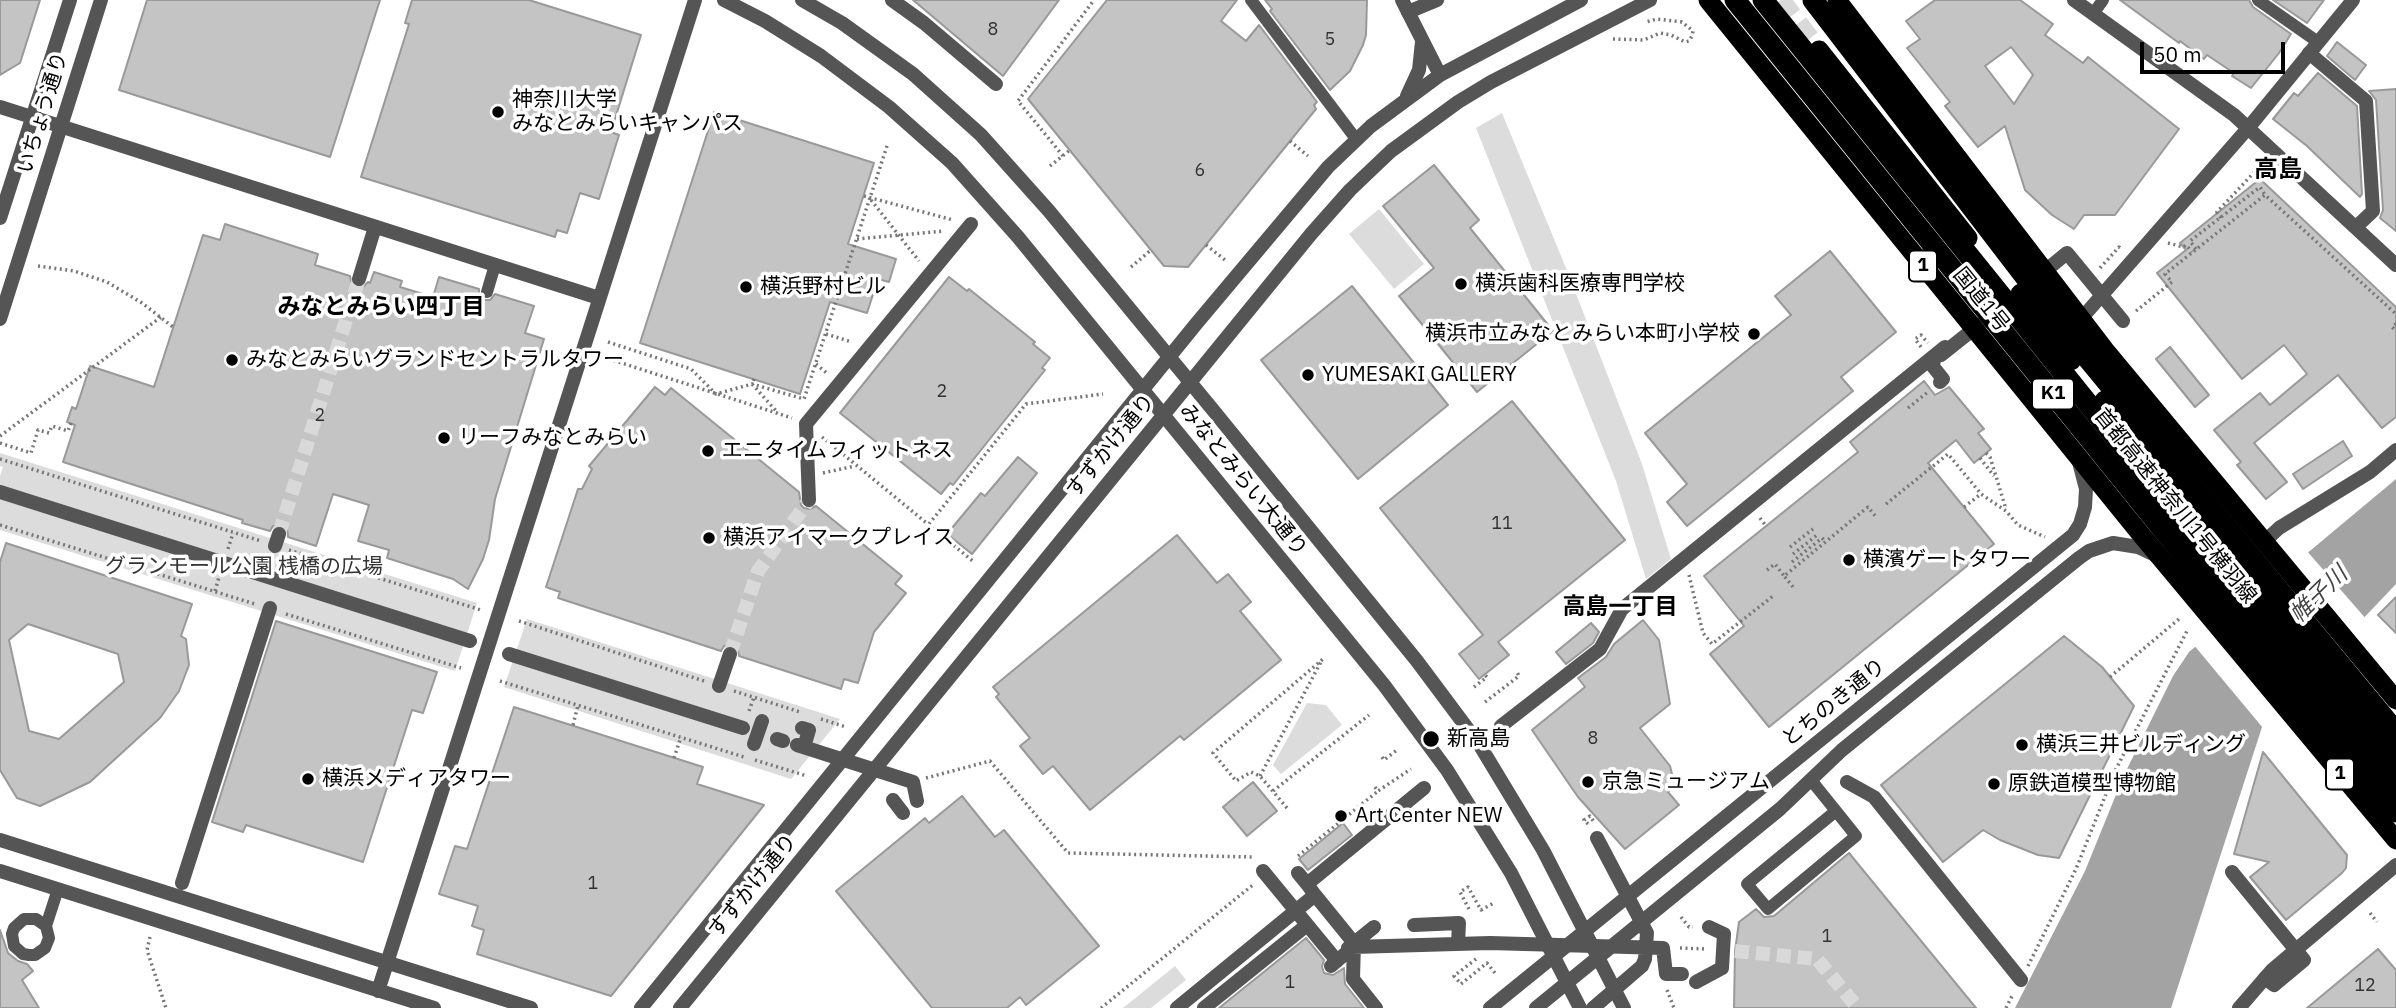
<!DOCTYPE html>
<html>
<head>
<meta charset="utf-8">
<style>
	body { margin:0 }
	#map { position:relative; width:2396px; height:1008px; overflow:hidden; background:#fff; font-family:"IBM Plex Sans",sans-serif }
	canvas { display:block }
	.scale { position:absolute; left:2140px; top:42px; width:145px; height:32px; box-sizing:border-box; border:4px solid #000; border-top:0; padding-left:9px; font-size:21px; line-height:24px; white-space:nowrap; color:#000; -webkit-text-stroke:5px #fff; paint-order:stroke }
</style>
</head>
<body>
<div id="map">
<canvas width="2396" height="1008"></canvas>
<div class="scale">50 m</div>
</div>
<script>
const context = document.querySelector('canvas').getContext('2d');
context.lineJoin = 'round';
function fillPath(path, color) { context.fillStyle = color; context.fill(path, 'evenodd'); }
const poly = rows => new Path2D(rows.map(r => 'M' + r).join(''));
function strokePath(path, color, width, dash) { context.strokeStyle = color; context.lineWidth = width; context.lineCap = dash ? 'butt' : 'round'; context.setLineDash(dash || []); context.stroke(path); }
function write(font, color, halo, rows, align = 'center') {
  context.font = font + ' "IBM Plex Sans","Noto Sans JP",sans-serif'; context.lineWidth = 7; context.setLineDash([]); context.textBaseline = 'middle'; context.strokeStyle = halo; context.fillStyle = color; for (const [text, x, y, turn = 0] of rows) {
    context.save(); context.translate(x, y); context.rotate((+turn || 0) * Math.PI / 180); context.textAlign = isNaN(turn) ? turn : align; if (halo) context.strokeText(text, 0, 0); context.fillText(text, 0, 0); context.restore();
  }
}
fillPath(poly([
	[1502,113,1566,268,1642,464,1671,559,1646,579,1616,481,1476,128],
	[1379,209,1424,264,1394,289,1349,234],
	[0,453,477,603,455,671,0,530,0,476,3,467,0,466],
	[527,619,840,719,791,779,504,687],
	[1307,703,1326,705,1342,725,1281,774,1273,765],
	[1175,966,1186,980,1151,1008,1123,1008]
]), '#dcdcdc');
fillPath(poly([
	[2396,479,2396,584,2263,724,2171,1008,2015,1008,2085,871,2124,775,2173,676,2189,652]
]), '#a3a3a3');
fillPath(poly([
	[2306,550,2367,620,2263,728,2193,644]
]), '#fff');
const building = poly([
	[0,0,40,0,20,63,0,75,0,0],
	[147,0,380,0,330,157,119,90,147,0],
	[412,0,529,0,641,35,611,132,619,135,599,199,580,193,567,233,557,230,555,237,361,177,409,24,405,23,412,0],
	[913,0,1059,0,1003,76,913,0],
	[1107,0,1237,0,1221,21,1246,41,1259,25,1317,102,1314,105,1316,109,1188,267,1164,266,1028,99,1107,0],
	[1265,0,1367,0,1366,35,1363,45,1350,71,1330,90,1270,11,1272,9,1265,0],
	[1935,0,2020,0,2053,24,2045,35,2083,63,2088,57,2179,129,2115,215,2084,215,2074,229,2052,215,2025,190,2005,126,1978,147,1945,106,1950,102,1907,48,1920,39,1906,21,1935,0],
	[2011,47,2033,75,2014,104,1985,66,2011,47],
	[2120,0,2249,0,2253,7,2291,34,2279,53,2251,88,2232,76,2234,73,2207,55,2204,59,2180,41,2179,43,2120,0],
	[2273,0,2324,0,2307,23,2273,0],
	[2337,42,2366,65,2355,80,2327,56,2337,42],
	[2318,73,2357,106,2362,194,2360,197,2307,146,2273,119,2294,93,2298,96,2318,73],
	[2396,89,2396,231,2380,218,2383,210,2376,100,2369,91,2396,89],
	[714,112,874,163,848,244,896,259,889,282,878,279,867,313,830,302,800,394,640,343,714,112],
	[1434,165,1479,220,1470,228,1553,331,1477,392,1399,296,1434,268,1383,206,1434,165],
	[2260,179,2396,307,2396,417,2382,428,2338,375,2254,443,2287,482,2266,499,2237,465,2241,462,2214,430,2260,393,2270,405,2307,374,2284,345,2242,379,2157,273,2186,250,2180,243,2260,179],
	[225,224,318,254,315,265,350,276,352,285,357,288,362,288,368,282,370,283,374,272,402,281,400,287,433,297,439,277,479,289,479,295,484,300,490,300,495,294,534,306,525,333,544,339,495,499,489,540,483,559,468,589,453,579,387,558,389,550,358,541,369,505,333,494,316,546,288,537,287,528,281,525,273,526,270,531,242,523,243,520,63,462,75,425,67,422,72,407,76,409,90,366,154,387,203,235,220,240,225,224],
	[1830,251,1896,332,1841,377,1853,391,1687,526,1667,502,1687,484,1645,433,1791,315,1775,296,1830,251],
	[949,277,967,291,969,289,1035,342,1033,344,1050,358,1042,368,1045,370,953,485,950,483,941,494,840,413,949,277],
	[1352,286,1448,405,1358,479,1261,360,1352,286],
	[2170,347,2209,395,2195,407,2156,359,2170,347],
	[1924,381,1935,395,1949,387,1984,429,1978,433,1991,449,1974,463,1956,440,1928,463,1994,544,1769,727,1710,654,1744,626,1704,576,1858,452,1850,442,1924,381],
	[655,387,665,395,671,388,799,492,801,505,804,508,810,509,816,506,902,576,895,584,906,593,874,632,858,683,844,679,841,689,739,656,738,648,732,645,724,646,721,651,558,598,560,592,546,587,578,489,582,489,592,469,589,466,655,387],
	[1512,401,1625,540,1498,642,1509,655,1479,679,1459,654,1483,635,1380,508,1512,401],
	[2343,441,2352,456,2303,489,2293,474,2343,441],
	[1018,457,1037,473,972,554,947,534,981,493,985,496,1018,457],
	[1177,535,1217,583,1228,574,1251,602,1240,611,1281,660,1184,740,1180,736,1090,810,1053,766,1043,774,1020,746,1030,738,996,697,999,694,993,687,1177,535],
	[6,543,192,604,181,636,186,639,189,665,179,691,160,718,90,782,40,806,17,798,0,770,0,562,6,543],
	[28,624,118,654,124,682,59,739,29,731,9,640,28,624],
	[2396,597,2396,633,2378,615,2396,597],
	[1643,620,1659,640,1670,704,1640,728,1670,766,1675,786,1668,792,1679,805,1625,849,1578,797,1532,730,1585,687,1578,678,1606,657,1614,644,1643,620],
	[276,621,437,672,423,713,412,710,363,862,246,825,243,832,212,822,276,621],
	[1591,623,1599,632,1593,643,1566,664,1556,652,1591,623],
	[2064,636,2102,667,2134,706,2059,858,2038,855,2000,840,1983,830,1943,862,1881,785,2064,636],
	[514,707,703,767,697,784,764,805,611,996,477,954,484,930,472,926,478,906,439,894,455,846,467,849,514,707],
	[2263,752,2347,855,2346,868,2342,873,2286,920,2250,877,2269,862,2234,854,2263,752],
	[1253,782,1277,811,1247,836,1223,807,1253,782],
	[962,796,995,837,1004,830,1099,946,1026,1005,1020,997,1007,1008,932,1008,836,891,925,818,929,823,962,796],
	[1343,823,1352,835,1308,870,1299,859,1343,823],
	[1849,853,1976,1008,1734,1008,1735,951,1739,922,1756,909,1764,917,1774,916,1849,853],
	[0,930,8,953,18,961,27,964,33,971,22,980,39,1008,0,1008,0,930],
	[1306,938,1324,960,1322,967,1324,973,1333,975,1344,968,1345,984,1364,1008,1219,1008,1306,938],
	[2378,949,2396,970,2396,1008,2307,1008,2378,949]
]);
fillPath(building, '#c4c4c4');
strokePath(building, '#999', 2);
strokePath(poly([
	[279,534,359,279],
	[730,654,758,571,809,500],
	[1735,951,1817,959,1858,1008]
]), '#d9d9d9', 14, [14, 7]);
strokePath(poly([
	[1781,0,1819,50]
]), '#d9d9d9', 19, [19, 10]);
strokePath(poly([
	[1613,39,1644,40,1660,33,1671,35,1685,42,1689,41,1692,36,1693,31,1682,22,1657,19,1646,22],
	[1290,141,1308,156],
	[1063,156,1018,101,1094,0],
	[1050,166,1070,150],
	[864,196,953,220],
	[871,200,919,261],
	[2221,218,2217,212,2263,163],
	[857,239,944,231],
	[2168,243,2183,247,2186,245,2192,252],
	[1206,245,1225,260],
	[2196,249,2190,241,2260,187,2265,195],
	[38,266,74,271,107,282,142,303,173,327],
	[1131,267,1151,250],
	[2100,268,2119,247,2121,249],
	[2136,311,2172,282,2165,274,2265,195,2396,314],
	[2396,324,2392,327,2396,331],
	[826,334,852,342],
	[608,342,691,369,716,394,752,384,804,399,888,143],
	[1921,347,1915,339,1921,335,1928,343],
	[603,357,792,418],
	[816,364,828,374],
	[754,379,752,384,778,413],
	[1908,408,1928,392],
	[0,436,161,317],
	[822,437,974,562],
	[0,443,31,453,38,430,49,433,52,426,68,431,71,423],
	[1986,453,1990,457,2006,509],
	[1980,458,1994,476],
	[0,459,261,541],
	[823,473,855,466],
	[1886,504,1948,454,1981,494,2006,511,2018,525,2045,537],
	[1964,507,1981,494],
	[1760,518,1766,526],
	[929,524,1026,404,1103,394],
	[0,525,255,604],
	[1790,547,1813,529],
	[228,549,233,533],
	[289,550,481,610],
	[1793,554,1817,535],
	[1792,562,1822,538,1825,541],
	[1767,570,1775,564,1784,576],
	[1689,575,1703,633,1712,644,1773,596],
	[1793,587,1784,576,1868,507,1877,518],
	[215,591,219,577],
	[286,614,461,668],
	[519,621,704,681],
	[2110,677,2179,619],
	[500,681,744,757],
	[1474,687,1487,677,1485,675],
	[734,691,800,712],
	[1485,702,1519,676,1517,672],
	[749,711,754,697],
	[821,719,846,727],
	[573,725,578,705],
	[1382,757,1384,760,1397,750],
	[674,758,681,737],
	[755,760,807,776],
	[1260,776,1322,660],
	[926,778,990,761,1068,853,1252,857,1254,859],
	[1375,787,1378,791,1411,769],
	[1273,791,1369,715],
	[1287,808,1260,776,1251,772,1236,781,1213,753,1323,659],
	[1588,824,1584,820,1590,816,1594,822],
	[1298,856,1378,791],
	[1469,909,1460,892,1468,887,1481,910,1494,903],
	[2370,913,2377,922],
	[1681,917,1689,927,1693,927],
	[150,937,147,950,166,1008],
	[1680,948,1707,949],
	[1476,959,1454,976,1461,984,1487,963,1495,973],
	[2028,966,2076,869,2116,769,2188,629],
	[1667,990,1674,1008],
	[1101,1008,1254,884],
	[2006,1008,2013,994]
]), '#777', 3.5, [2, 3.5]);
strokePath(poly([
	[1251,0,1356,139],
	[2258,0,2318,42],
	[2093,14,2103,0],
	[487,292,495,265],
	[1811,780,1836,811,1856,836,1768,909,1747,884,1836,811],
	[46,926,36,919,24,919,14,928,12,934,14,946,23,954,29,955,35,955,45,948,49,938,46,926,58,889]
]), '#555', 12);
strokePath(poly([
	[892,0,924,23,996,84],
	[2039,276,2067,253,2123,321],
	[359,279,375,227],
	[1941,355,1980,324],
	[1934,361,1931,364,1943,379,1940,382],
	[0,492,470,641],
	[809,500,806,424,971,224],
	[275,546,279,534],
	[509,654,743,728],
	[719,686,730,654],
	[1501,726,1600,649,1622,609,1945,347],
	[802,728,809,730,804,747],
	[777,739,783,741],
	[754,744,762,721],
	[797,745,913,782,917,801],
	[1847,782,1874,797,2021,980],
	[893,800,903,813],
	[1263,871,1337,961],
	[1298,873,1307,884,1424,788],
	[182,883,270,608],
	[1315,895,1354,943,1353,979,1376,1008],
	[1414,925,1459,923,1458,944],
	[1348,948,1374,927],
	[1331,966,1353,947,1490,943,1663,948,1666,974,1682,974],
	[1696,982,1722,968,1724,934,1709,927],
	[1177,1008,1315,895,1307,884],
	[1204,1008,1307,925],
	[1593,1008,1642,966,1645,959,1647,933,1597,838]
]), '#555', 14);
strokePath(poly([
	[1408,12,1437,0],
	[2309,53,2366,101,2373,211,2356,227],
	[2232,872,2304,960,2274,985,2265,978]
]), '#555', 14);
strokePath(poly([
	[724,0,765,21,821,56,889,107,952,163,1018,237,1384,685,1447,770,1511,873,1580,1008],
	[802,0,842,23,913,74,981,135,1049,211,1213,410,1417,661,1479,744,1543,850,1624,1008],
	[1402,0,1440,75],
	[2074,0,2234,115,2396,265],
	[1407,96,1419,70,1422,42],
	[0,107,599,298],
	[0,218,70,0],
	[0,319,101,0],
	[2081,319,2249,127,2353,0],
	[2264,542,2279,528,2370,472,2396,450],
	[0,840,531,1008],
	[0,871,434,1008],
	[378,991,695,0],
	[641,1008,1196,324,1328,167,1371,126,1440,75,1581,0],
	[680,1008,1311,234,1350,190,1391,151,1458,102,1491,82,1650,0],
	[1490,1008,2073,535,2080,524,2085,507,2086,489,2079,462],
	[1536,1008,1780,809,1842,750,2079,558,2089,551,2113,543,2138,547,2157,556],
	[2239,1008,2272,970,2396,865]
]), '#555', 14);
strokePath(poly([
	[1708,0,2139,532,2396,840],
	[1837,0,2105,350,2396,700],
	[1819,50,1968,238]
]), '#000', 19);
strokePath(poly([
	[1735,0,2256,645,2396,812],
	[1763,0,2396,786],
	[1813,0,2089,360,2396,732],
	[2021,294,2071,360],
	[2105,401,2396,759]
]), '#000', 21);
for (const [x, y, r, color] of [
	[498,112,7,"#000"],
	[1461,284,7,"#000"],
	[746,287,7,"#000"],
	[1754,334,7,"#000"],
	[232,360,7,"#000"],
	[1308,375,7,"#000"],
	[444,438,7,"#000"],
	[708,451,7,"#000"],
	[709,538,7,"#000"],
	[1849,560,7,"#000"],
	[1431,739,9,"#000"],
	[2022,745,7,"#000"],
	[308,779,7,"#000"],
	[1588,782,7,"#000"],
	[1994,784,7,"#000"],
	[1341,816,7,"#000"]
]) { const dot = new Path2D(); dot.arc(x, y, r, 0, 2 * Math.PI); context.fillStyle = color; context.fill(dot); strokePath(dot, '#fff', 2.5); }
write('18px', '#313131', null, [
	["8",993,30],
	["5",1330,40],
	["6",1200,171],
	["2",942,392],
	["2",320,416],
	["11",1502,524],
	["8",1593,739],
	["1",593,884],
	["1",1827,937],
	["1",1290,983],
	["12",2365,986]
]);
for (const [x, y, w] of [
	[1923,266,28],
	[2053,394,42],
	[2340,774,28]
]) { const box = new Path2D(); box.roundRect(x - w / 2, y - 15.5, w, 31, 5); context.fillStyle = '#fff'; context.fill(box); strokePath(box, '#000', 2); }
write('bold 19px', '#000', null, [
	["1",1923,266],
	["K1",2053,394],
	["1",2340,774]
]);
write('21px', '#000', '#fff', [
	["神奈川大学",512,100],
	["みなとみらいキャンパス",512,124],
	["横浜歯科医療専門学校",1475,284],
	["横浜野村ビル",760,287],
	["横浜市立みなとみらい本町小学校",1740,334,"right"],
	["みなとみらいグランドセントラルタワー",246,360],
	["YUMESAKI GALLERY",1322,375],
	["リーフみなとみらい",458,438],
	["エニタイムフィットネス",722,451],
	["横浜アイマークプレイス",723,538],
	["横濱ゲートタワー",1863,560],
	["新高島",1447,739],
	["横浜三井ビルディング",2036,745],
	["横浜メディアタワー",322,779],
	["京急ミュージアム",1602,782],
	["原鉄道模型博物館",2008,784],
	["Art Center NEW",1355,816]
], 'left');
write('21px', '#000', '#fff', [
	["いちょう通り",43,113,-73],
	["国道1号",1981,300,51],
	["すずかけ通り",1111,446,-51],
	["みなとみらい大通り",1243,480,51],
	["首都高速神奈川1号横羽線",2175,506,51],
	["とちのき通り",1834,703,-39],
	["すずかけ通り",753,886,-51]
]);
write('21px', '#333', '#fff', [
	["グランモール公園 桟橋の広場",244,567]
]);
write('bold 23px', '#000', '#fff', [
	["みなとみらい四丁目",381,307],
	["高島一丁目",1620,607]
]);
write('italic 23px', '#444', '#fff', [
	["帷子川",2319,595,-44]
]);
write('bold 24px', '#000', '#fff', [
	["高島",2278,170]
]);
</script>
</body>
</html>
